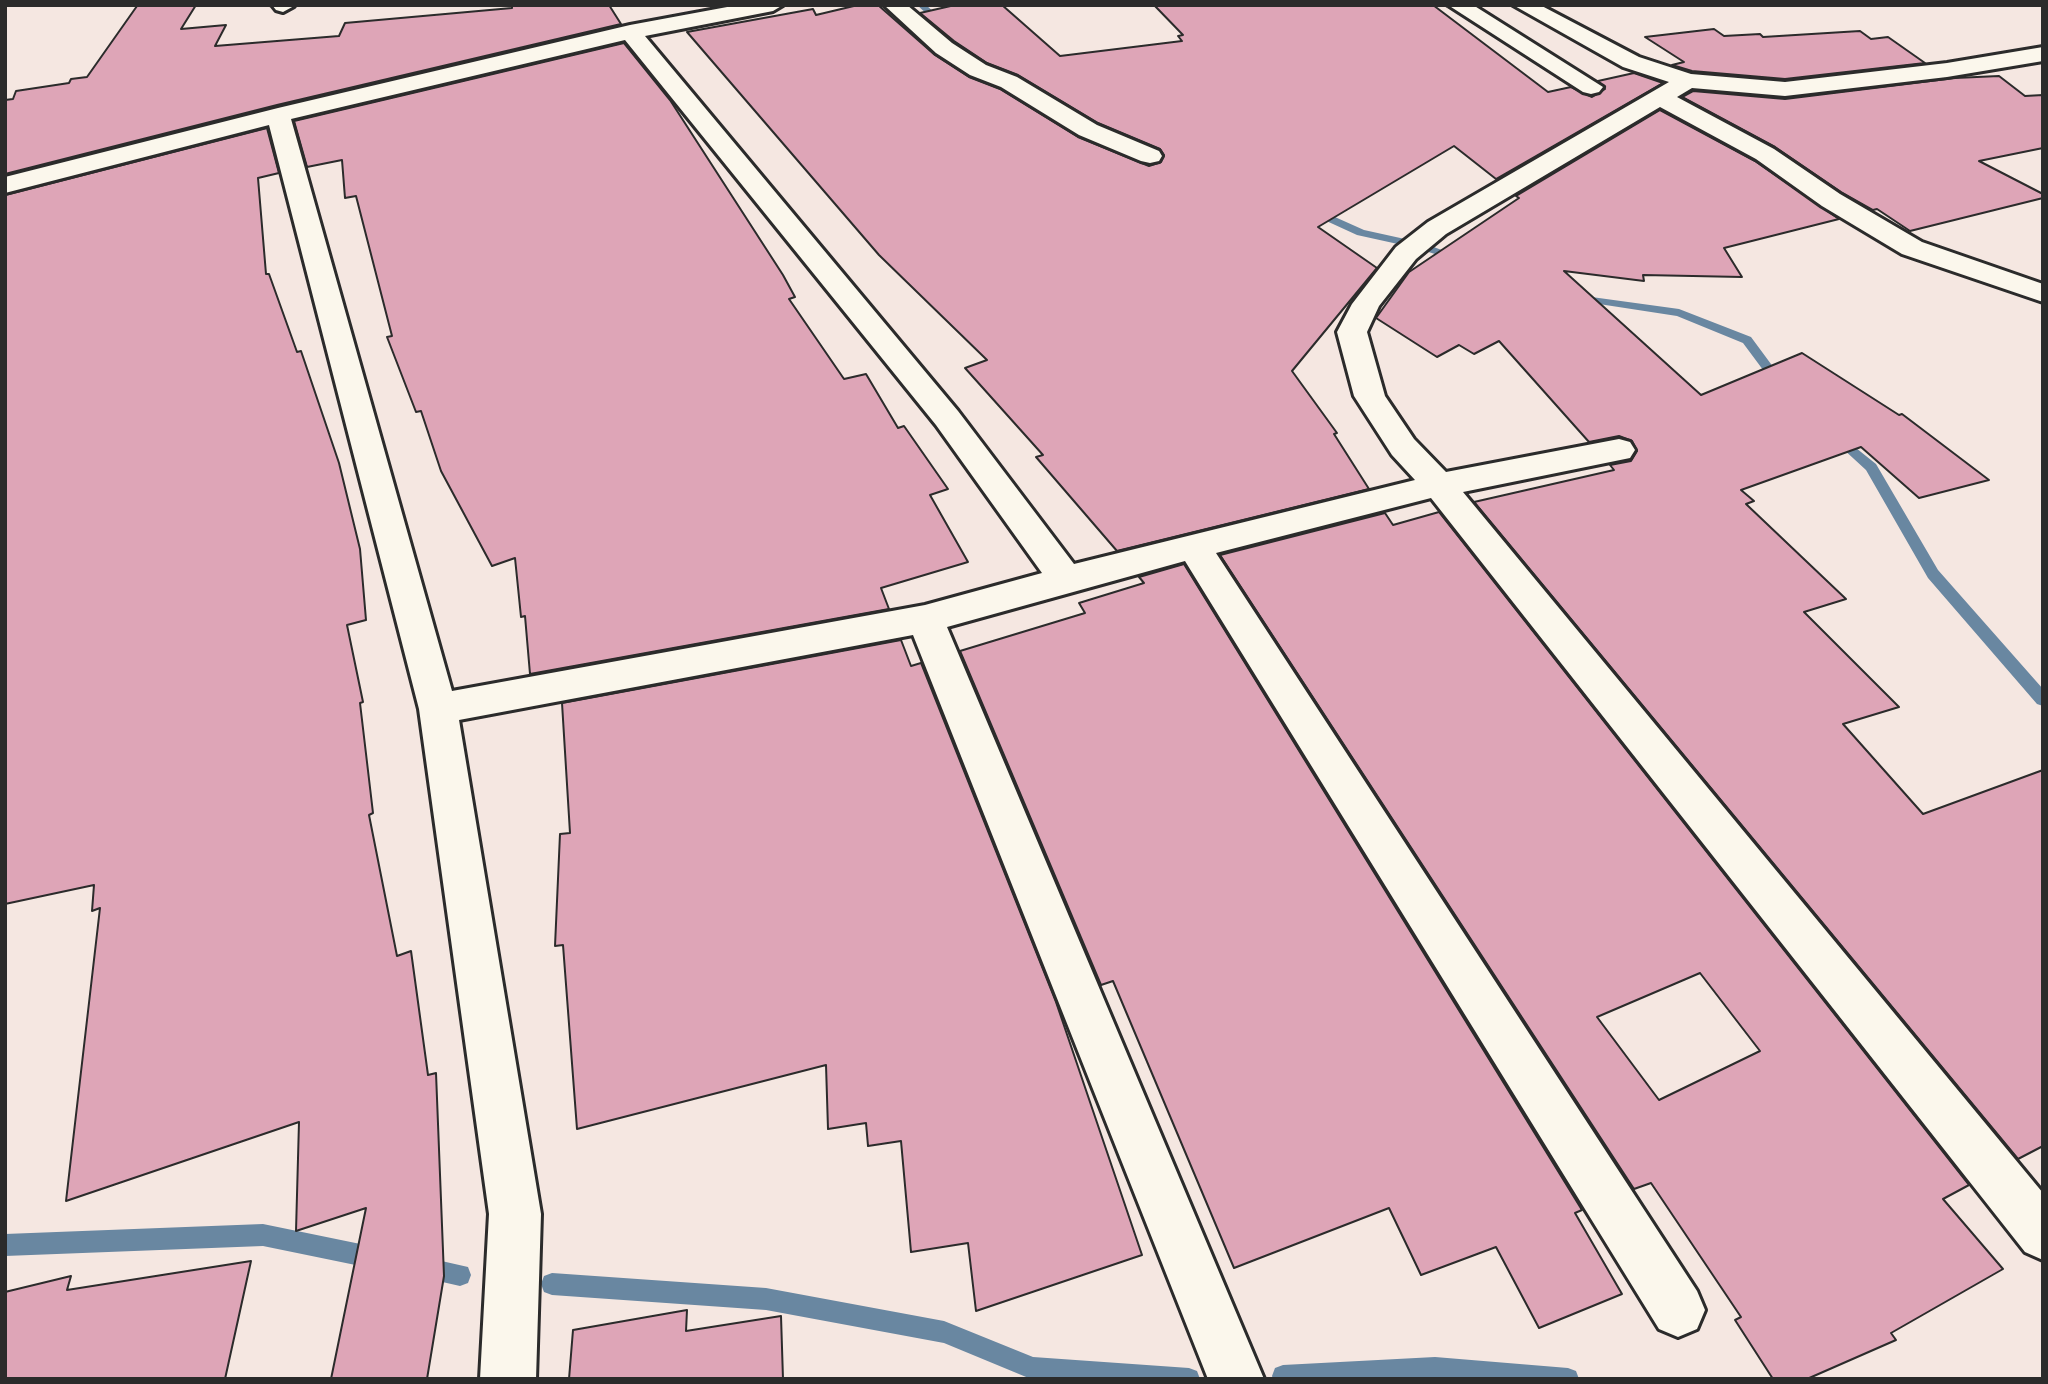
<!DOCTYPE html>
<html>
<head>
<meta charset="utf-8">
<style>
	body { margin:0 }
	#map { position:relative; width:2048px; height:1384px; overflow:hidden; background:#f5e7e1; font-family:Caveat,sans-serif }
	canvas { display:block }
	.frame { position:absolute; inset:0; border:7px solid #2b2b2b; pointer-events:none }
</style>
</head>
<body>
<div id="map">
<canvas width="2048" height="1384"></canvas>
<div class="frame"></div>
</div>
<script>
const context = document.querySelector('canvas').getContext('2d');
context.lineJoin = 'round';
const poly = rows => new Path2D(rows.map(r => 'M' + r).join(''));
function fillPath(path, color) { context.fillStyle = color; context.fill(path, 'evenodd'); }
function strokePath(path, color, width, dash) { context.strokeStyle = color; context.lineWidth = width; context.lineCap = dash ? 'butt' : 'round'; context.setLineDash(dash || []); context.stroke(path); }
fillPath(poly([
	[917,5,926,5,947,24,940,26,917,5],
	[977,51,983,51,1026,83,1018,85,977,55,977,51],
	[1309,209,1317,209,1364,230,1423,243,1463,258,1457,261,1416,248,1357,235,1309,213,1309,209],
	[1577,295,1679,309,1751,337,1785,383,1783,386,1775,386,1743,343,1677,316,1573,300,1571,298,1577,295],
	[1836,432,1876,464,1938,570,2043,689,2043,706,2037,704,1928,578,1866,470,1829,436,1836,432],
	[263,1224,375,1247,383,1250,386,1258,383,1266,375,1269,263,1246,5,1256,5,1234,263,1224],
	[424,1257,468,1267,471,1275,468,1283,460,1286,416,1276,413,1268,416,1260,424,1257],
	[552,1273,766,1288,944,1321,1033,1357,1189,1368,1197,1371,1200,1379,1031,1379,944,1343,766,1310,552,1295,544,1292,541,1284,544,1276,552,1273],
	[1435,1357,1568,1368,1576,1371,1579,1379,1273,1379,1272,1376,1275,1368,1283,1365,1435,1357]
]), '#6987a1');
const building = poly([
	[196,5,181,29,226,25,215,46,339,36,345,23,512,8,512,5,609,5,621,24,277,105,5,174,5,100,13,99,16,91,69,83,71,79,87,77,137,6,196,5],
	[858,5,878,5,935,55,969,77,1000,89,1078,137,1149,166,1161,162,1164,155,1160,149,1098,123,1018,75,987,63,954,41,920,13,955,5,1002,5,1060,56,1182,41,1178,36,1183,35,1154,5,1433,5,1548,92,1571,87,1592,97,1605,89,1598,81,1634,73,1663,83,1496,179,1454,146,1318,227,1377,268,1292,371,1337,433,1334,434,1369,489,1117,551,1036,457,1043,455,965,368,987,360,879,255,687,32,813,9,816,15,858,5],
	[1714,29,1724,36,1760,34,1763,37,1860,31,1871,39,1888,37,1925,63,1785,79,1692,71,1672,65,1684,62,1645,37,1714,29],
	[624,43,670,100,783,275,795,297,789,299,844,379,866,374,898,428,904,426,948,489,930,495,968,562,881,588,889,609,530,674,525,616,521,617,515,558,492,566,441,471,421,411,416,412,387,337,392,336,356,196,345,198,342,160,307,167,294,121,624,43],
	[1999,76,2025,96,2043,95,2043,148,1979,161,2043,194,2043,198,1910,231,1877,209,1873,210,1841,192,1775,147,1682,97,1693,91,1785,99,1955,78,1999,76],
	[1660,110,1755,161,1839,219,1724,248,1742,277,1643,275,1644,281,1564,271,1701,395,1802,353,1899,415,1902,414,1989,480,1919,498,1861,447,1741,490,1754,501,1746,504,1846,599,1804,612,1899,707,1843,724,1923,814,2043,770,2043,1146,2018,1159,1474,502,1614,470,1610,465,1631,461,1637,451,1632,441,1619,436,1589,442,1499,341,1474,354,1459,345,1437,357,1376,318,1409,272,1519,198,1516,196,1660,110],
	[267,128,279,173,258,178,266,274,269,274,297,352,301,351,339,463,360,549,366,620,347,625,363,702,360,703,373,813,369,815,397,956,411,951,428,1075,436,1073,444,1276,427,1379,331,1379,366,1208,296,1231,299,1122,66,1201,100,908,92,911,94,885,5,904,5,195,267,128],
	[1439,512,1969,1185,1943,1199,2003,1269,1891,1333,1896,1340,1807,1379,1773,1379,1735,1320,1741,1317,1651,1183,1634,1189,1220,555,1385,513,1393,525,1439,512],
	[1700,973,1760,1051,1659,1100,1597,1017,1700,973],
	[1184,564,1582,1210,1575,1213,1622,1294,1539,1328,1496,1247,1421,1275,1389,1208,1234,1268,1113,981,1101,985,960,651,1085,613,1079,603,1144,583,1139,577,1184,564],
	[901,640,911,666,921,663,1056,1002,1142,1255,976,1311,968,1243,911,1252,901,1141,868,1146,866,1123,828,1129,826,1065,577,1129,563,945,555,946,560,834,570,833,562,703,901,640],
	[251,1261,225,1379,5,1379,5,1292,71,1276,67,1290,251,1261],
	[687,1310,686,1331,781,1316,783,1379,569,1379,573,1330,687,1310]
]);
fillPath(building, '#dea5b7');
strokePath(building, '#2b2b2b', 2);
const minor = poly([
	[272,5,294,5,294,6,283,12,276,10,272,5],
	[738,5,783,5,773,11,645,36,958,411,1074,564,1415,480,1392,455,1354,396,1337,332,1352,304,1396,247,1428,222,1669,82,1623,67,1513,5,1540,5,1639,57,1691,74,1785,82,1947,63,2043,47,2043,61,1947,77,1785,96,1692,88,1677,97,1774,149,1840,194,1922,242,2043,284,2043,302,1902,254,1822,206,1756,159,1660,107,1446,234,1416,259,1379,306,1367,332,1385,396,1414,439,1446,472,1619,439,1630,442,1635,450,1630,458,1463,492,2043,1193,2043,1260,2025,1252,1431,498,1216,553,1697,1291,1705,1310,1697,1329,1678,1337,1659,1329,1185,561,947,627,1264,1379,1208,1379,913,635,459,720,541,1214,536,1379,480,1379,489,1214,419,709,269,125,5,193,5,177,278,108,630,25,738,5],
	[625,40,936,425,1042,573,925,605,452,691,291,119,625,40],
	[884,5,907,5,952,43,986,65,1017,77,1097,125,1159,151,1162,156,1159,161,1150,163,1141,161,1079,135,1001,87,970,75,936,53,884,5],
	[1448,5,1473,5,1603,87,1599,92,1591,94,1583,92,1448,5]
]);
strokePath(minor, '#2b2b2b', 6);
fillPath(minor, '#fbf7ec');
</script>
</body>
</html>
